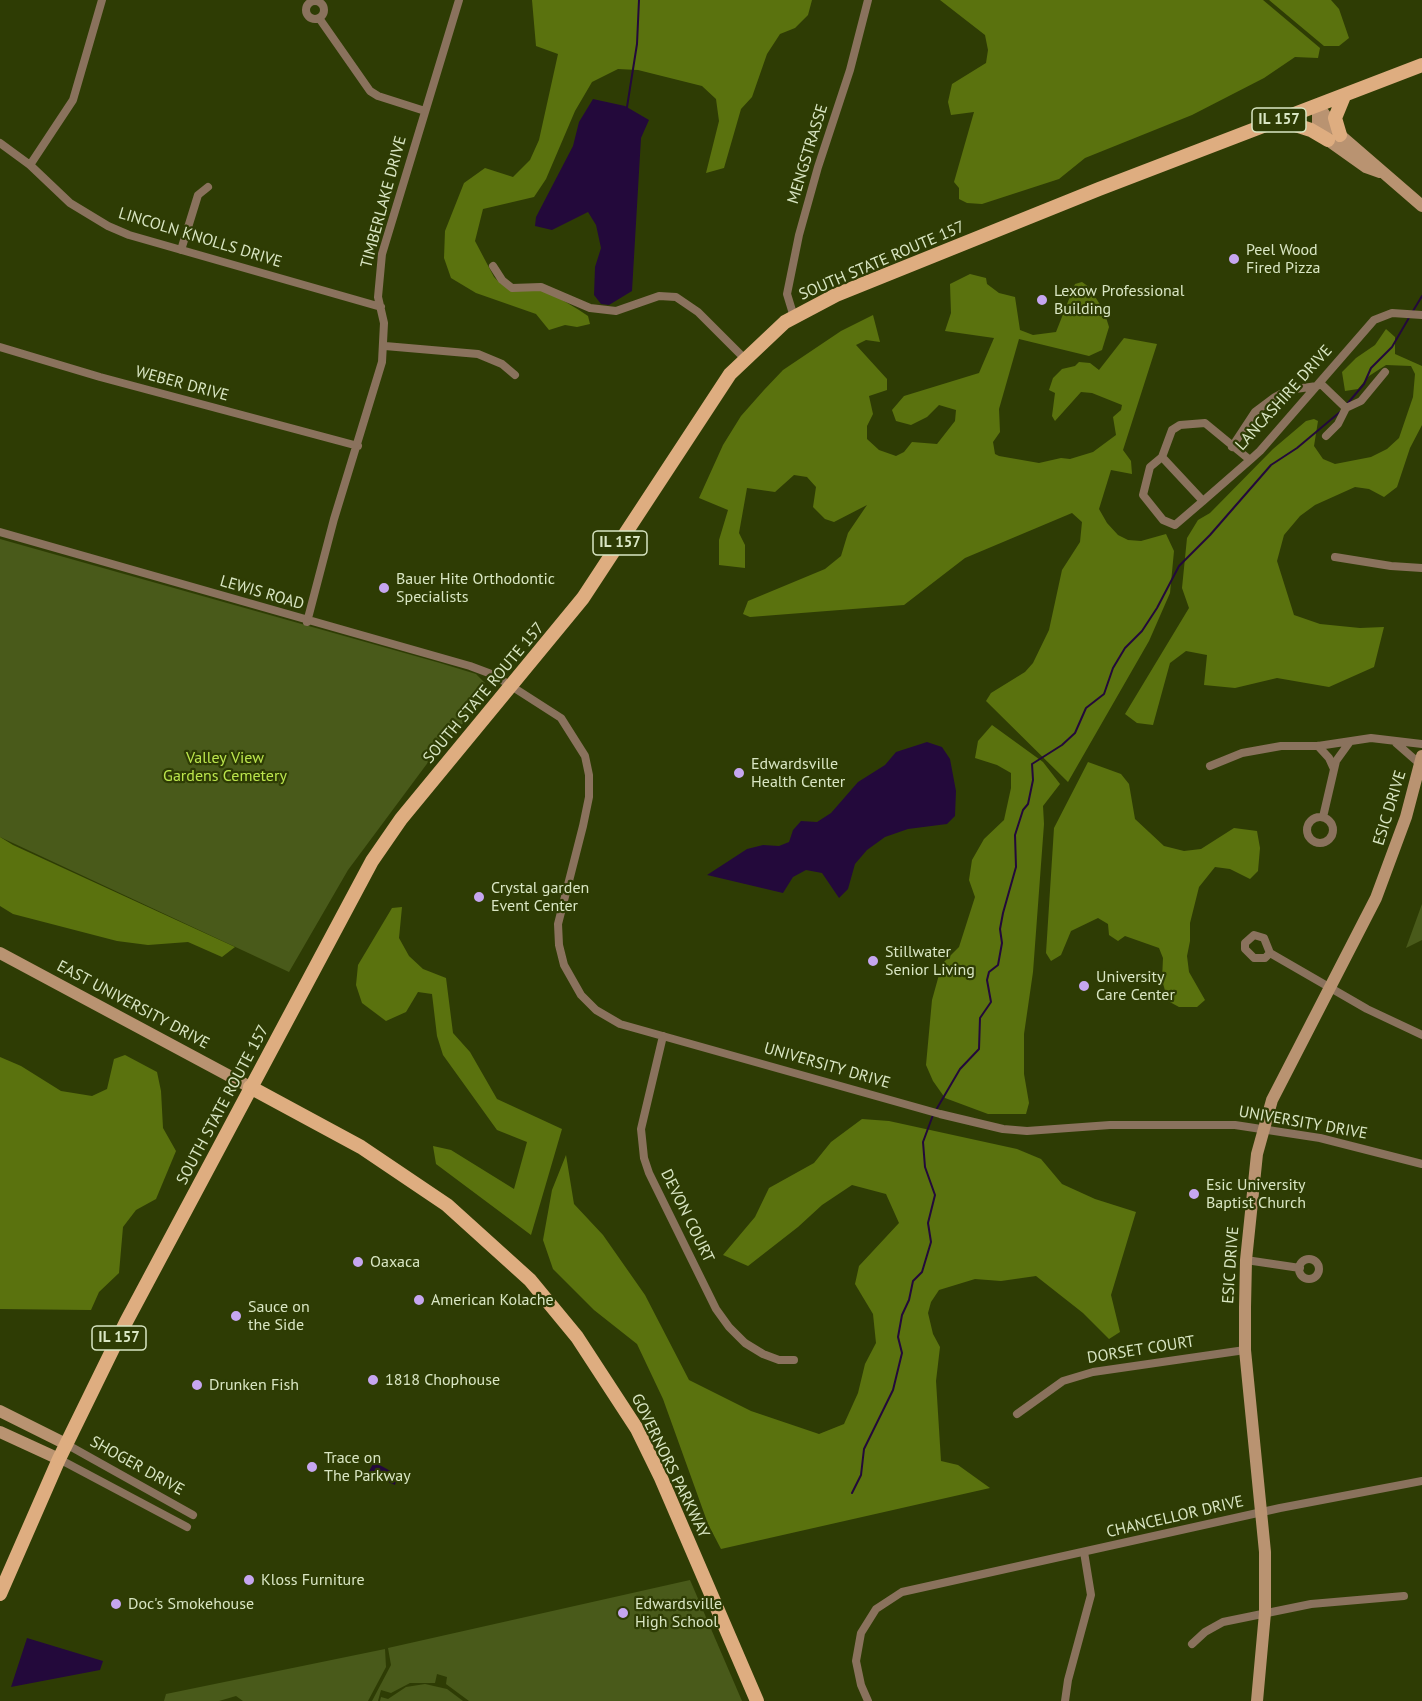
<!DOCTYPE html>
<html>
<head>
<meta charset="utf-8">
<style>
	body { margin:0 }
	canvas { display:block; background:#2e3c04 }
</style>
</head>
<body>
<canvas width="1422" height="1701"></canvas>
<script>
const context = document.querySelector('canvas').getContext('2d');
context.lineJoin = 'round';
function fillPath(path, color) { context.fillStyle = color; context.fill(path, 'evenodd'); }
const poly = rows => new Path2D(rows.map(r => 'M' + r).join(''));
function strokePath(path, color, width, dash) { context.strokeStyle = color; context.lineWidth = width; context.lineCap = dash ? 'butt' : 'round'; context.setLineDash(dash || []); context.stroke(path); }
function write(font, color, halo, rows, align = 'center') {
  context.font = font + ' "PT Sans",sans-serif'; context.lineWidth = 4.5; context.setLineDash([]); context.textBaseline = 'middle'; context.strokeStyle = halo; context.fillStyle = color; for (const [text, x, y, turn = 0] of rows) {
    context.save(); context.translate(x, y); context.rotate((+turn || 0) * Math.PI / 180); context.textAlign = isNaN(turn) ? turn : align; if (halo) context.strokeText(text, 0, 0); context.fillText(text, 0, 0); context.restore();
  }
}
fillPath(poly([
	[0,539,440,663,476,674,485,683,482,702,429,761,348,870,289,972,0,837],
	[1422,904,1422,940,1406,948],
	[690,1580,742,1701,469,1701,446,1684,447,1677,437,1674,435,1683,410,1683,391,1693,381,1690,378,1701,372,1701,391,1665,388,1648],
	[385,1649,386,1667,368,1701,243,1701,236,1696,219,1701,164,1701,166,1694],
	[425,1684,447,1689,463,1701,380,1701,381,1697,388,1699,406,1687]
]), '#495a1a');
fillPath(poly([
	[532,0,812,0,808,15,795,28,780,34,767,54,752,97,741,109,724,168,706,173,719,121,716,99,702,86,638,70,618,69,592,82,575,111,546,179,534,197,483,209,475,241,494,277,501,284,549,292,579,310,588,316,590,324,577,327,565,325,549,330,536,314,476,293,451,278,444,258,445,231,464,183,485,168,513,177,530,160,539,140,558,54,536,46],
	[940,0,1263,0,1320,48,1318,58,1295,57,1264,78,1192,115,1085,158,1059,179,982,204,967,203,959,199,959,188,954,182,974,112,951,115,948,102,952,84,986,63,988,50,985,35],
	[1269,0,1331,0,1339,9,1349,38,1339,46,1324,46],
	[970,274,986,278,987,284,999,293,1015,297,1020,330,1033,335,1056,332,1075,284,1082,282,1089,287,1104,311,1109,327,1102,350,1089,356,1019,339,999,409,1000,432,993,442,995,454,999,456,1039,463,1061,458,1070,459,1093,452,1116,435,1113,417,1121,410,1122,405,1092,393,1081,392,1055,421,1052,416,1055,393,1049,390,1053,378,1062,369,1075,366,1079,362,1090,363,1099,370,1124,338,1157,344,1123,450,1131,461,1132,474,1111,470,1099,509,1107,523,1118,535,1128,540,1141,541,1166,534,1174,551,1170,593,1149,641,1068,782,986,701,991,693,1025,672,1033,663,1049,630,1062,570,1080,542,1082,522,1072,513,965,558,904,605,750,617,743,614,748,601,825,569,841,556,848,533,867,505,834,522,825,519,813,507,816,487,807,477,794,475,775,492,747,488,739,533,745,545,745,568,719,565,719,540,728,510,699,498,723,445,741,416,764,390,783,370,841,331,873,315,880,342,866,340,856,345,887,379,887,390,869,396,873,414,867,426,867,439,879,450,896,456,904,452,912,442,937,444,955,421,956,410,939,405,927,417,911,425,896,421,892,410,904,396,979,373,994,338,945,331,951,313,950,284],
	[1386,329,1395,337,1395,354,1422,366,1422,425,1410,448,1397,487,1384,497,1369,489,1355,487,1315,505,1300,516,1284,535,1277,561,1294,615,1320,624,1360,628,1384,627,1374,667,1329,687,1277,678,1235,688,1204,685,1207,655,1186,651,1170,663,1153,725,1137,723,1125,714,1189,608,1182,588,1187,538,1198,520,1210,513,1273,449,1306,421,1314,419,1318,421,1314,446,1323,459,1335,464,1371,457,1387,449,1399,438,1413,397,1415,374,1411,366,1386,365,1369,376,1358,389,1345,391,1342,372,1356,358,1375,345],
	[992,725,1043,762,1060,784,1043,806,1044,824,1033,972,1024,1034,1024,1074,1029,1103,1026,1114,988,1114,945,1098,933,1081,926,1065,932,1000,942,964,959,947,975,897,969,880,972,860,984,839,1004,820,1011,788,1011,773,997,765,975,758,978,741],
	[1088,762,1121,774,1129,784,1135,819,1164,846,1184,851,1201,849,1234,828,1257,831,1260,848,1258,871,1250,879,1230,869,1215,867,1199,887,1190,923,1190,941,1187,956,1189,972,1205,1000,1197,1007,1179,1007,1168,1001,1162,980,1163,958,1159,948,1125,936,1118,941,1109,935,1108,924,1098,918,1071,931,1061,955,1051,961,1046,953,1054,828],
	[0,837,13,845,235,947,222,957,188,942,148,945,117,941,13,914,0,906],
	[402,907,399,938,409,956,423,969,446,978,453,1033,470,1052,497,1099,562,1129,531,1235,436,1164,433,1146,451,1150,514,1189,527,1142,497,1130,443,1055,437,1036,432,994,418,992,406,1012,386,1021,362,1003,356,985,358,965,392,908],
	[125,1055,157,1072,161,1091,163,1128,176,1151,156,1199,136,1210,123,1227,119,1273,99,1292,91,1310,0,1309,0,1057,21,1066,61,1091,92,1096,107,1089,114,1059],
	[862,1119,889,1121,1017,1149,1041,1159,1062,1184,1095,1199,1136,1212,1111,1295,1120,1332,1109,1339,1083,1313,1036,1276,1001,1281,975,1279,939,1290,931,1302,928,1313,933,1334,940,1347,936,1381,941,1461,958,1465,990,1488,721,1549,708,1524,663,1399,637,1344,594,1310,553,1269,543,1240,552,1190,566,1155,574,1204,603,1235,645,1295,689,1380,751,1411,819,1434,844,1424,858,1393,865,1364,876,1343,873,1314,855,1284,859,1266,899,1223,886,1194,852,1185,822,1205,798,1227,748,1266,723,1255,755,1217,769,1188,814,1163,831,1142]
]), '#5a720e');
fillPath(poly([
	[593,99,625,106,649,120,641,138,632,291,609,305,601,304,594,295,595,267,601,248,596,225,588,212,552,230,535,226,536,217,573,146,579,122],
	[927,742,942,747,950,759,956,791,955,816,947,824,908,829,885,837,867,850,855,864,848,889,839,898,822,873,806,870,793,877,783,893,707,875,747,849,763,845,779,846,789,842,793,830,801,821,817,822,831,813,858,782,885,765,896,752],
	[374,1462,398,1475,395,1485,368,1473],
	[27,1638,103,1661,100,1670,11,1687]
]), '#23093b');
strokePath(poly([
	[627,107,637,44,639,0],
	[1413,311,1422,296],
	[1348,403,1364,384,1371,368,1392,347,1410,316],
	[936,1110,960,1069,979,1049,980,1018,991,1002,987,980,989,972,998,965,1002,943,1000,929,1003,913,1016,867,1015,835,1023,810,1028,804,1033,780,1032,764,1062,745,1075,733,1086,708,1104,694,1113,668,1125,648,1142,631,1157,608,1179,566,1210,535,1271,465,1297,448,1340,412],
	[852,1493,861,1475,864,1449,893,1390,902,1353,898,1337,902,1315,909,1300,913,1281,922,1272,931,1242,928,1223,935,1195,925,1167,923,1142,933,1115]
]), '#23093b', 2);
strokePath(poly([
	'306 10a9 9 0 1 1 18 0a9 9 0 1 1-18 0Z',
	[319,18,370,91,378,96,425,111],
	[0,143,30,165,70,203,108,226,129,235,381,307],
	[30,165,73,100,102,0],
	[181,250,198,195,208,187],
	[493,266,502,280,512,288,541,287,590,308,616,311,659,296,676,297,698,312,745,359],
	[794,317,787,294,799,235,818,167,850,70,868,0],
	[385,346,478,354,502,364,515,375],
	[0,347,100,377,358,446],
	[1320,383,1346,408],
	[1326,436,1338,424,1346,408,1361,401,1385,372],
	[1232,447,1255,412,1275,397,1288,390,1317,386],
	[1162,457,1172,430,1180,425,1205,423,1250,460],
	[1203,501,1162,457,1150,467,1143,495,1163,520,1175,525,1203,501,1250,460,1260,451,1374,320,1392,313,1422,315],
	[0,532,470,666,494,675,561,718,585,756,589,775,589,797,583,826,558,924,559,945,564,965,581,995,596,1010,620,1024,940,1114,1003,1129,1027,1131,1110,1125,1235,1125,1320,1138,1422,1164],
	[1335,557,1391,566,1422,568],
	[307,622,334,519,382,362,384,323,378,297,382,254,459,0],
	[1396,743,1420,764],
	[1318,746,1329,758,1334,769],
	[1210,766,1242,753,1281,746,1318,746,1371,738,1422,744],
	[1323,817,1336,761,1349,743],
	'1307 830a13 13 0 1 1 26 0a13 13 0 1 1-26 0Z',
	[1270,953,1265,958,1254,958,1245,949,1245,943,1254,935,1264,938,1270,953,1367,1009,1422,1035],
	[663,1036,641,1129,644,1158,649,1173,716,1309,729,1327,745,1343,763,1354,779,1360,794,1360],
	'1299 1269a10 10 0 1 1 20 0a10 10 0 1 1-20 0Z',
	[1246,1260,1300,1268],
	[1017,1414,1063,1381,1093,1372,1245,1350],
	[66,1444,193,1515],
	[59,1459,187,1527],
	[1192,1644,1205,1632,1223,1622,1311,1604,1404,1596],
	[868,1701,861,1685,856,1661,861,1633,876,1609,902,1592,1280,1508,1422,1481],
	[1065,1701,1068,1680,1091,1595,1084,1552]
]), '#8a725d', 8);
strokePath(poly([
	[1318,106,1340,135,1422,206],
	[1318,106,1318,123,1328,140,1366,167,1380,172],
	[0,953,250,1087],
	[0,1411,66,1444],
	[0,1432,59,1459],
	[1257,1701,1265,1613,1265,1552,1245,1350,1245,1307,1246,1260,1257,1154,1272,1100,1376,898,1406,817,1422,756]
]), '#b99371', 12);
strokePath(poly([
	[1280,120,1311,130,1328,140],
	[1340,135,1335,118,1344,96],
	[250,1087,361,1147,447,1205,530,1280,577,1337,637,1429,661,1478,757,1701],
	[0,1594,59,1459,126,1322,372,861,401,819,583,598,730,374,785,322,836,295,1099,189,1422,65]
]), '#dead80', 14);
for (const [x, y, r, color] of [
	[1234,259,6,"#c6a6f0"],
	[1042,300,6,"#c6a6f0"],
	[384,588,6,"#c6a6f0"],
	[739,773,6,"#c6a6f0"],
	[479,897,6,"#c6a6f0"],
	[873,961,6,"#c6a6f0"],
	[1084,986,6,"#c6a6f0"],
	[1194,1194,6,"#c6a6f0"],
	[358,1262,6,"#c6a6f0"],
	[419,1300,6,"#c6a6f0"],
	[236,1316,6,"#c6a6f0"],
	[373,1380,6,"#c6a6f0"],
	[197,1385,6,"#c6a6f0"],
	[312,1467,6,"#c6a6f0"],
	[249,1580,6,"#c6a6f0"],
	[116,1604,6,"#c6a6f0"],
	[623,1613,6,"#c6a6f0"]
]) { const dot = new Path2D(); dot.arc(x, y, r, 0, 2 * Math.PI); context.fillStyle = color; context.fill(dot); strokePath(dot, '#2e3c04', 2); }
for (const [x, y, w] of [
	[1279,120,54],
	[620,543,54],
	[119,1338,54]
]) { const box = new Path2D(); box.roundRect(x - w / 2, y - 12, w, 24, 4.5); context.fillStyle = '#2e3c04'; context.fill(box); strokePath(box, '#d9e6c3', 1.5); }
write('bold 15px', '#d9e6c3', null, [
	["IL 157",1279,120],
	["IL 157",620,543],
	["IL 157",119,1338]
]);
write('16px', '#d9e6c3', '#2e3c04', [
	["MENGSTRASSE",808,154,-73],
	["TIMBERLAKE DRIVE",384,202,-75],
	["LINCOLN KNOLLS DRIVE",200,238,17],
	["SOUTH STATE ROUTE 157",882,261,-23],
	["WEBER DRIVE",182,384,15],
	["LANCASHIRE DRIVE",1284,398,-48],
	["LEWIS ROAD",262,593,16],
	["SOUTH STATE ROUTE 157",484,693,-50],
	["ESIC DRIVE",1390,808,-73],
	["EAST UNIVERSITY DRIVE",133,1005,28],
	["UNIVERSITY DRIVE",827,1066,16],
	["SOUTH STATE ROUTE 157",223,1105,-62],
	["UNIVERSITY DRIVE",1303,1123,10],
	["DEVON COURT",687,1216,64],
	["ESIC DRIVE",1231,1265,-86],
	["DORSET COURT",1141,1350,-9],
	["SHOGER DRIVE",137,1466,29],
	["GOVERNORS PARKWAY",670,1466,64],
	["CHANCELLOR DRIVE",1175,1517,-13]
]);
write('16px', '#d9e6c3', '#2e3c04', [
	["Peel Wood",1246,250],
	["Fired Pizza",1246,268],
	["Lexow Professional",1054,291],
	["Building",1054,309],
	["Bauer Hite Orthodontic",396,579],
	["Specialists",396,597],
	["Edwardsville",751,764],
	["Health Center",751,782],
	["Crystal garden",491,888],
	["Event Center",491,906],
	["Stillwater",885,952],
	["Senior Living",885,970],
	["University",1096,977],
	["Care Center",1096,995],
	["Esic University",1206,1185],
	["Baptist Church",1206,1203],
	["Oaxaca",370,1262],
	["American Kolache",431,1300],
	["Sauce on",248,1307],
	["the Side",248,1325],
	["1818 Chophouse",385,1380],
	["Drunken Fish",209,1385],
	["Trace on",324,1458],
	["The Parkway",324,1476],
	["Kloss Furniture",261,1580],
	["Doc's Smokehouse",128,1604],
	["Edwardsville",635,1604],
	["High School",635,1622]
], 'left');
write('16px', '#bce64d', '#2e3c04', [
	["Valley View",225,758],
	["Gardens Cemetery",225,776]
]);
</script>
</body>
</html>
